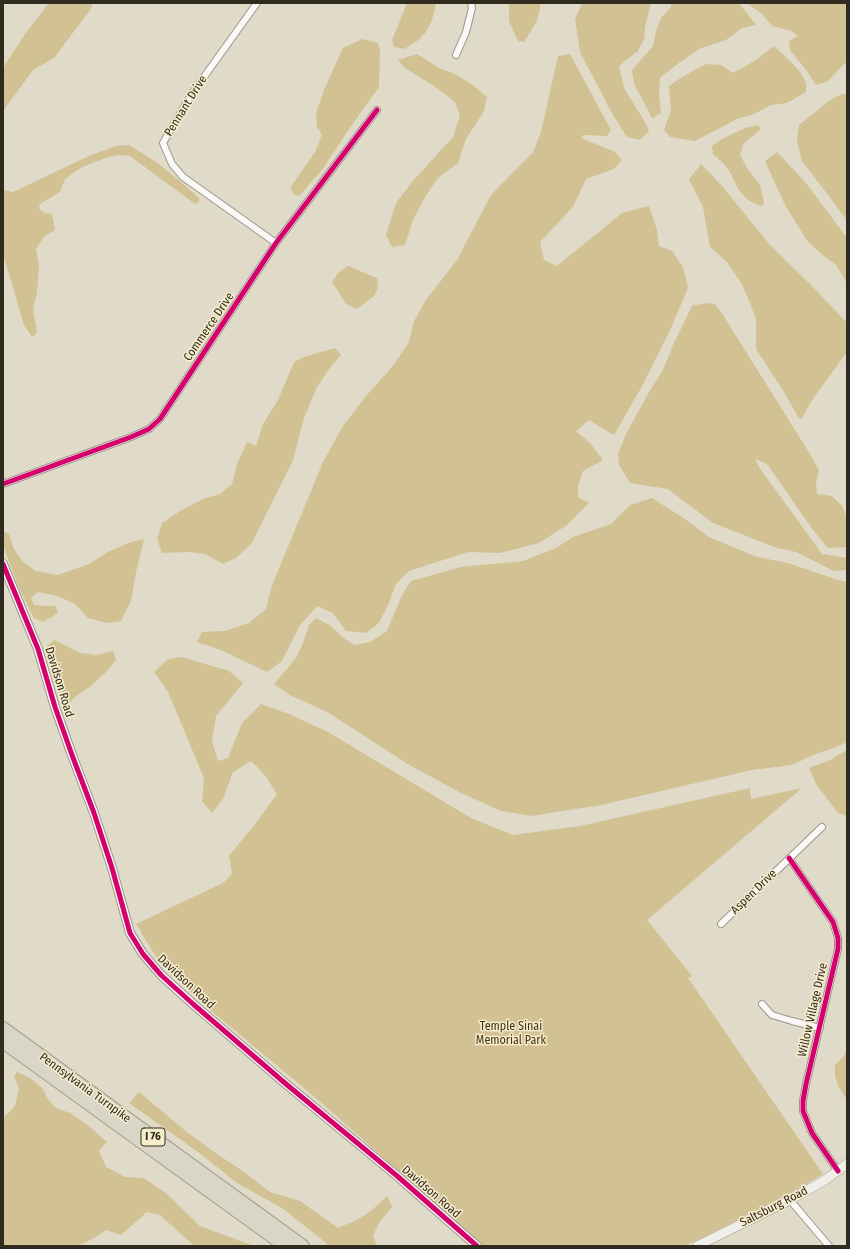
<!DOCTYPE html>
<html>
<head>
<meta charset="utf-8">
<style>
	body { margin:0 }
	#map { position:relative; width:850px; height:1249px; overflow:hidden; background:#e0dac9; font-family:"Fira Sans Condensed",sans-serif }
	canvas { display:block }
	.frame { position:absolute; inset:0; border:4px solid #2f2b1f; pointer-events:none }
</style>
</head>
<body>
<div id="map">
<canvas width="850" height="1249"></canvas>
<div class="frame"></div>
</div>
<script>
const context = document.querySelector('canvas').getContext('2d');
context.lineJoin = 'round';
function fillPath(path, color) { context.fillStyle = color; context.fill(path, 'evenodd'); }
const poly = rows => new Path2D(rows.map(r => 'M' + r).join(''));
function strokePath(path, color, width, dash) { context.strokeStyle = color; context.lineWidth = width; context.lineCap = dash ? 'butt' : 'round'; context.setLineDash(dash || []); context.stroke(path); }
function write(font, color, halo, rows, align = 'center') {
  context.font = font + ' "Fira Sans Condensed",sans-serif'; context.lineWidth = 3; context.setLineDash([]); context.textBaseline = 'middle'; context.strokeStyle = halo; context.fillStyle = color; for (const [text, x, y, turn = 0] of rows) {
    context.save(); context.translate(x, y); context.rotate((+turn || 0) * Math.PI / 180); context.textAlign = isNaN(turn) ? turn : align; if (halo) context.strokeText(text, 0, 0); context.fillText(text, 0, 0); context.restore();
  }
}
fillPath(poly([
	[49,3,93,3,90,10,54,58,33,70,3,111,3,68,25,34],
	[407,3,436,4,432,20,426,32,417,41,404,49,394,47,392,40],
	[509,3,541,3,537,21,524,42,518,41,509,21],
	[582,3,651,3,645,27,644,39,638,51,619,66,624,88,645,122,649,131,640,140,627,137,613,115,580,52,575,19],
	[671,3,739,3,756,25,742,28,726,40,699,49,676,65,660,78,659,96,661,113,652,118,634,84,632,70,653,46,656,31,661,18,671,7],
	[747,3,847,3,847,61,828,81,816,85,807,71,790,50,789,41,798,36,791,31,772,26,762,14],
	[362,39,378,43,380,51,379,87,347,132,322,170,299,196,294,194,290,188,315,152,322,135,317,127,316,113,324,90,343,48],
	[774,46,790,61,801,73,806,83,806,92,787,103,771,105,754,114,737,119,695,141,670,137,664,130,671,110,669,86,682,77,706,64,721,65,733,73,756,60],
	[417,54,439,68,455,74,473,85,487,97,484,111,466,139,458,163,437,179,425,197,413,220,405,245,392,247,386,235,396,203,412,182,453,137,460,115,455,102,434,86,405,68,398,60],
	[570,54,611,130,607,136,584,135,581,138,615,152,622,160,614,169,586,179,573,207,540,242,544,260,557,266,622,213,649,206,657,230,659,246,672,251,683,267,688,288,671,328,641,388,614,435,589,420,576,431,589,442,603,460,583,471,578,486,578,497,589,503,567,525,539,543,500,553,468,552,409,571,396,584,388,605,379,623,366,633,346,631,333,613,317,606,300,625,282,661,267,672,221,650,197,642,202,632,225,631,249,623,266,609,271,588,323,462,343,426,366,396,393,366,409,342,414,321,426,300,457,260,491,195,533,152,541,132,558,56],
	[844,94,847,94,847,220,802,161,797,141,799,125,833,98],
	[758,125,761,129,744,143,740,155,747,168,760,185,764,203,761,206,748,200,738,189,731,174,725,165,713,154,712,146,722,139,745,128],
	[129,145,156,162,180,181,199,198,199,202,195,204,130,156,119,155,109,157,82,167,65,179,60,192,40,204,39,209,45,213,52,214,55,230,44,237,36,249,39,265,37,293,33,308,37,333,32,337,24,325,3,254,3,190,13,192,89,156,116,146],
	[777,152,806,183,847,238,847,283,836,265,825,257,808,242,785,205,765,161],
	[701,164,722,186,770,245,811,285,847,323,847,352,812,400,801,420,798,417,784,392,756,349,756,318,743,286,727,262,710,247,703,207,689,179],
	[348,266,377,278,378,288,374,296,357,309,346,304,332,282,339,272],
	[706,303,715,304,723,315,810,454,819,470,816,483,817,494,832,496,842,506,847,518,847,547,828,548,813,530,767,464,755,459,759,467,822,554,847,558,847,570,834,571,796,552,777,548,713,523,668,489,630,483,619,465,618,454,627,432,649,392,663,370,674,343,692,306],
	[335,348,341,355,332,365,317,387,304,418,293,460,252,543,236,558,223,564,205,554,188,552,162,553,157,539,162,523,180,511,203,499,220,494,232,484,237,464,247,442,256,446,263,424,278,400,294,362,304,357],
	[652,498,685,519,709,537,757,557,788,563,835,579,847,582,847,742,839,746,813,755,792,765,752,770,601,805,531,816,501,811,459,792,406,763,329,713,290,695,274,684,296,658,303,643,309,625,316,618,331,626,342,637,354,645,370,642,387,631,402,595,411,581,461,567,523,561,556,548,573,537,611,524,630,505],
	[3,531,9,534,14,549,22,561,36,571,58,575,89,564,108,552,131,542,144,539,136,572,131,601,121,621,107,623,88,618,75,604,57,596,38,592,31,598,34,605,46,606,55,606,58,612,52,617,43,622,34,618,19,588,7,556,3,544],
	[55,640,80,653,97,655,113,651,116,660,106,672,91,686,76,696,65,708,62,691,47,646],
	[182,657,229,671,243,683,216,716,212,741,218,761,228,758,242,723,261,704,289,714,328,732,471,818,513,835,580,826,750,788,751,799,802,788,647,920,692,976,688,978,823,1174,791,1193,685,1246,483,1246,317,1099,203,1004,159,961,141,933,142,932,136,924,223,883,232,874,229,856,256,823,277,794,264,774,251,761,233,772,223,799,212,813,202,801,204,778,168,692,154,672,168,659],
	[847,750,847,816,838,813,816,784,809,768,830,760],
	[847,1050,847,1100,838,1086,835,1075,835,1065,844,1056],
	[17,1072,30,1078,43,1089,47,1098,56,1108,70,1113,89,1126,107,1142,99,1151,106,1167,125,1177,144,1178,167,1194,200,1226,254,1246,196,1246,193,1245,160,1215,147,1212,121,1235,106,1230,94,1238,78,1246,3,1246,3,1118,15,1106,19,1089,14,1076],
	[139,1092,188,1133,217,1154,244,1172,270,1192,300,1201,338,1228,357,1220,371,1211,387,1196,392,1207,380,1221,373,1235,377,1246,330,1246,282,1208,237,1183,198,1152,129,1103]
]), '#d1c193');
const minor = poly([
	[257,3,191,95,163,143,172,164,183,177,276,243],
	[456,55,466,32,472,8,471,3],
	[3,484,131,437,149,429,160,419,276,243,377,110],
	[789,858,833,922,838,938,838,949,806,1084,803,1101,803,1111,812,1133,838,1171],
	[721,924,822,827],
	[762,1004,772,1015,792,1021,820,1028],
	[790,1200,829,1246]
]);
const tertiary = poly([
	[3,564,38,649,55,707,72,755,94,813,112,868,130,933,143,954,161,975,193,1004,286,1084,396,1175,477,1246]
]);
const secondary = poly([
	[697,1246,790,1200,825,1180,847,1164]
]);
const motorway = poly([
	[3,1028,303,1246],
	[3,1042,285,1246]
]);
strokePath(minor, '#9b978a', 8);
strokePath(tertiary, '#9b978a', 10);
strokePath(secondary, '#9b978a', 10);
strokePath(motorway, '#a59f8a', 14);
strokePath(minor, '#faf9f7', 6);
strokePath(tertiary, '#faf9f7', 8);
strokePath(secondary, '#f0eee8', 9);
strokePath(motorway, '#d9d5c7', 12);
strokePath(poly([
	[3,484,131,437,149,429,160,419,276,243,377,110],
	[3,564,38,649,55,707,72,755,94,813,112,868,130,933,143,954,161,975,193,1004,286,1084,396,1175,477,1246],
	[789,858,833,922,838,938,838,949,806,1084,803,1101,803,1111,812,1133,838,1171]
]), '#d6006c', 5);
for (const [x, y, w] of [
	[153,1137,24]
]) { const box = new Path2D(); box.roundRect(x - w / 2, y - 9, w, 18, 3); context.fillStyle = '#f7eccc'; context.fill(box); strokePath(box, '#2f2b1f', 1); }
write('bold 11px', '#2f2b1f', null, [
	["I 76",153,1137]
]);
write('12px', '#2f2b1f', '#f7eccc', [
	["Pennant Drive",186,106,-58],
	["Commerce Drive",209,327,-56],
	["Davidson Road",59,682,73],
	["Aspen Drive",754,892,-44],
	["Davidson Road",186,982,43],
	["Willow Village Drive",813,1010,-77],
	["Pennsylvania Turnpike",85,1088,36],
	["Davidson Road",431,1192,41],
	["Saltsburg Road",774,1207,-27]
]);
write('12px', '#403616', '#f7eccc', [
	["Temple Sinai",511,1027],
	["Memorial Park",511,1041]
]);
</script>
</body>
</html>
